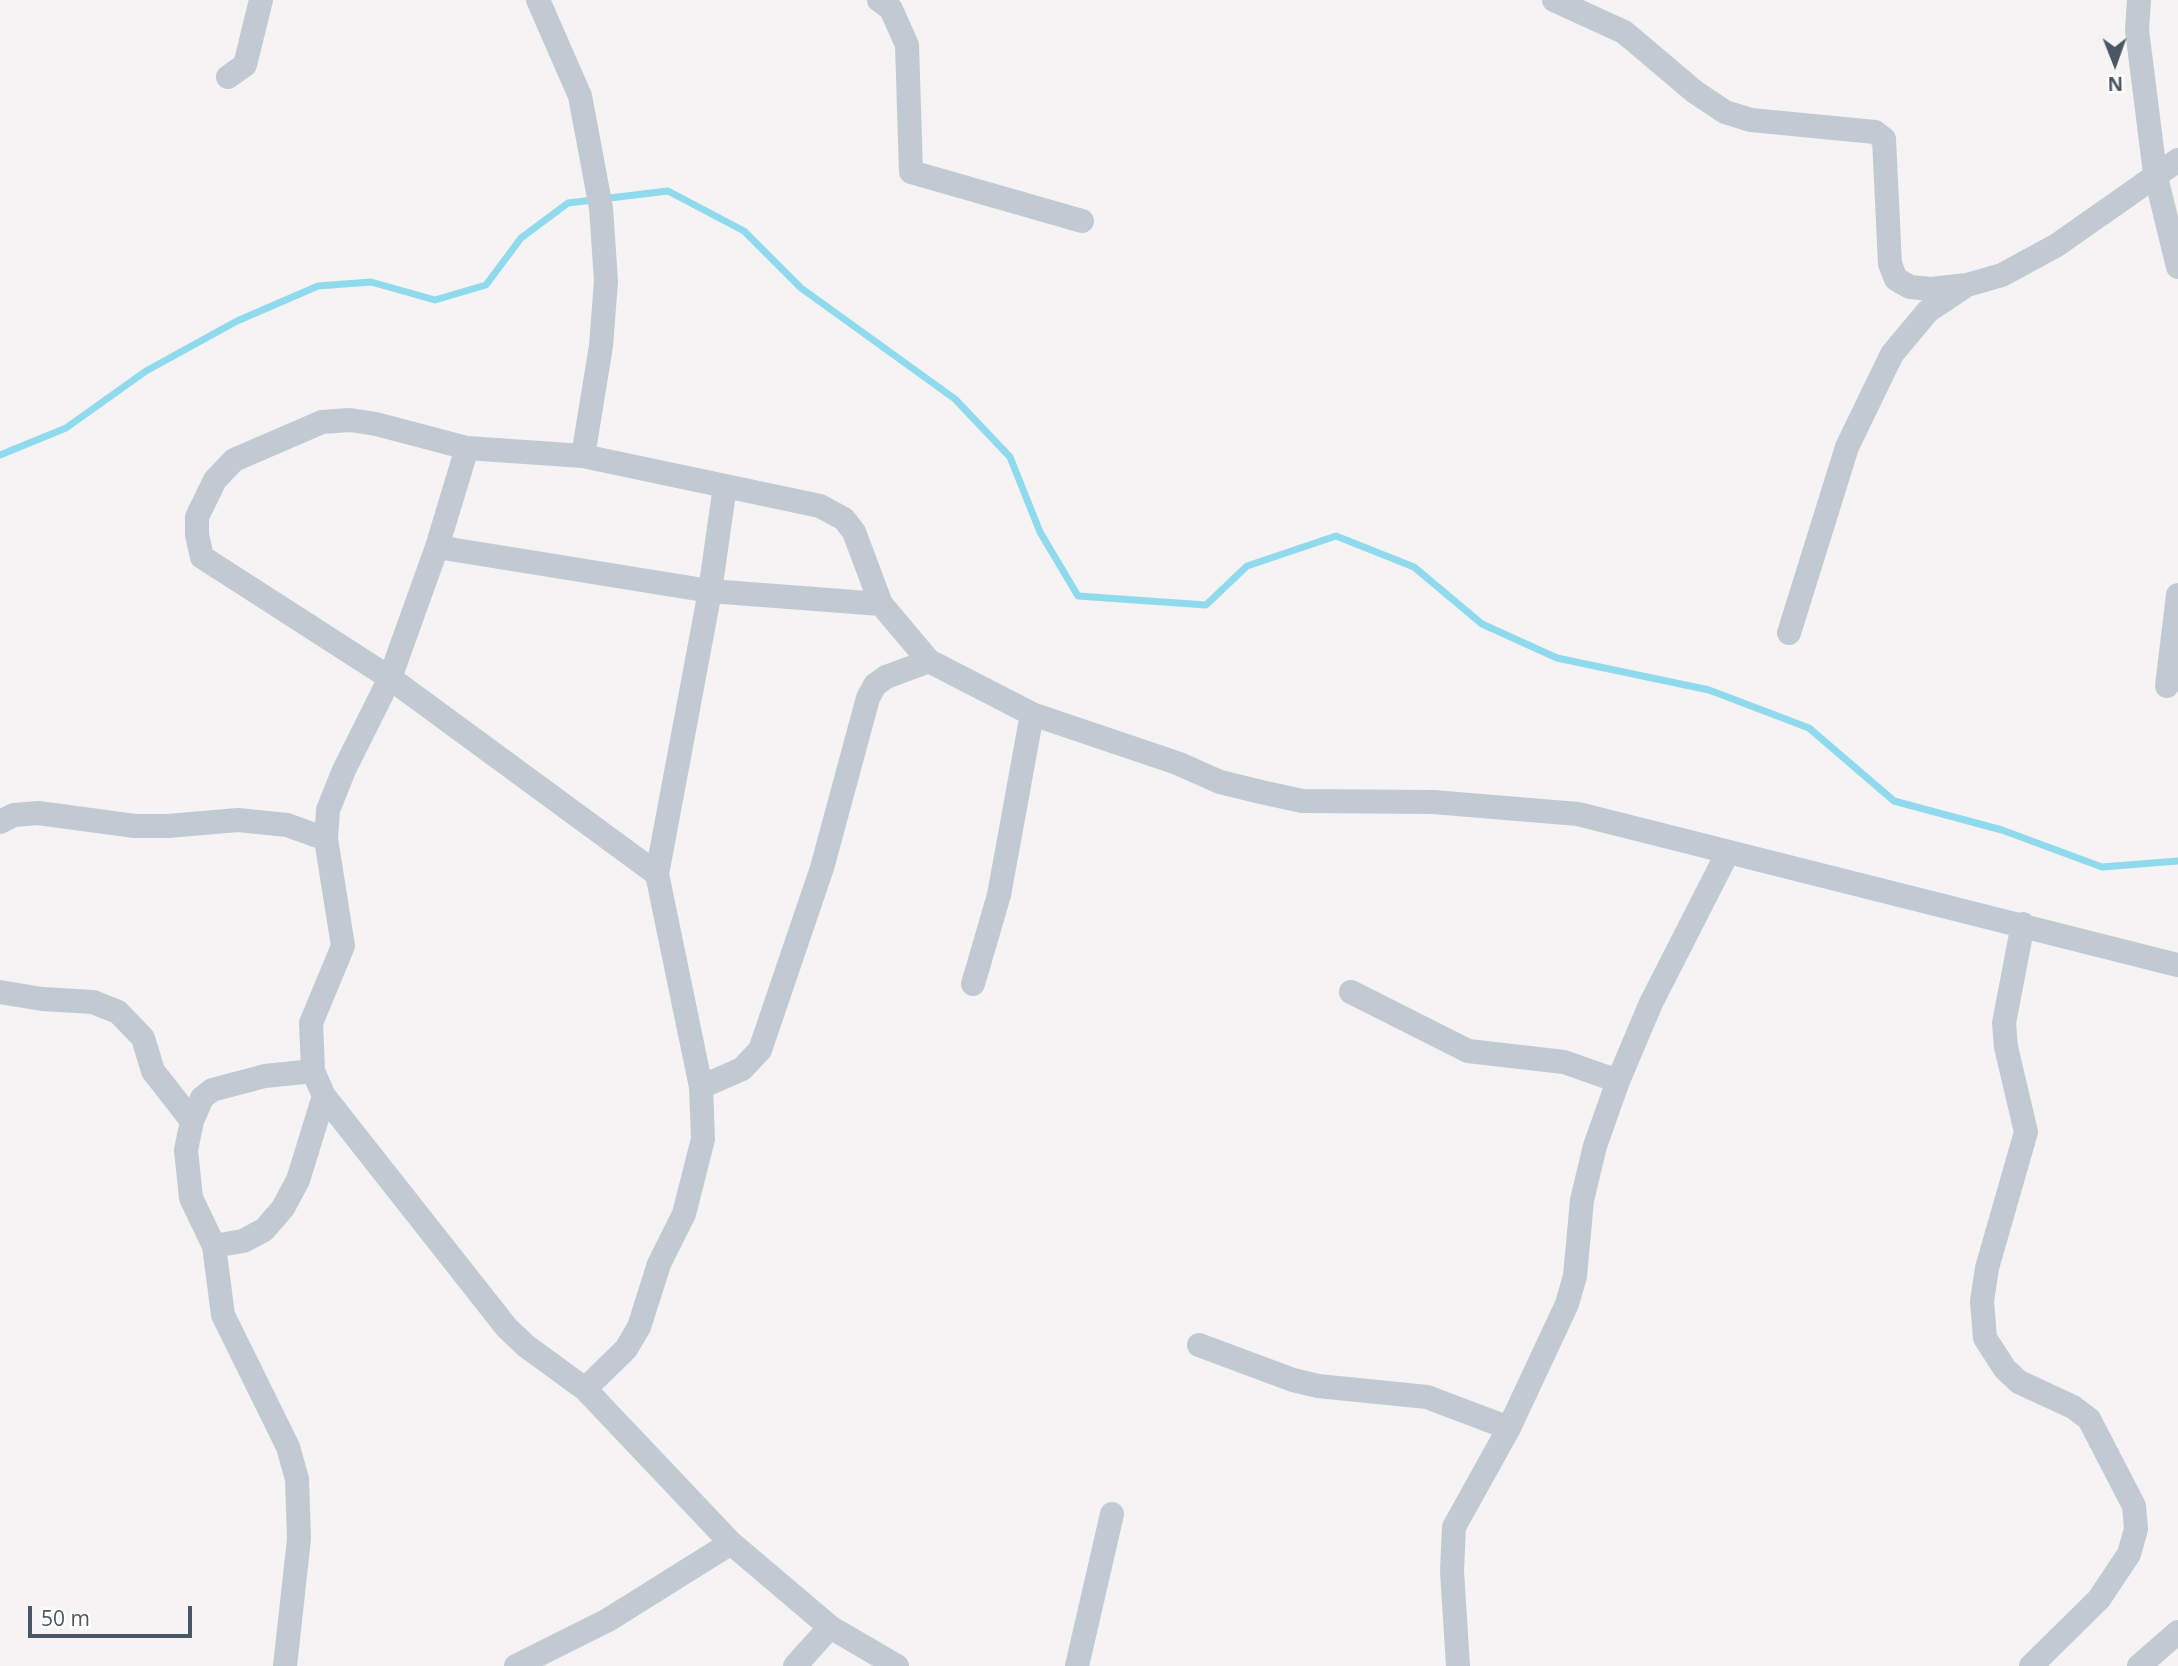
<!DOCTYPE html>
<html>
<head>
<meta charset="utf-8">
<style>
	body { margin:0 }
	#map { position:relative; width:2178px; height:1666px; overflow:hidden; background:#f5f3f3; font-family:"Open Sans",sans-serif }
	canvas { display:block }
	.north { position:absolute; left:2080px; top:28px; width:70px; height:70px; -webkit-text-stroke:5px #fff; paint-order:stroke; rotate:179deg; font-size:19px; font-weight:700; line-height:28px; text-align:center; color:#4a5661 }
	.north::after { content:''; display:block; margin:auto; width:24px; height:32px; background:#4a5661; clip-path:polygon(50% 0,100% 100%,50% 72%,0 100%) }
	.scale { position:absolute; left:28px; top:1606px; width:164px; height:32px; box-sizing:border-box; border:4px solid #4a5661; border-top:0; padding-left:9px; font-size:21px; line-height:24px; white-space:nowrap; color:#4a5661; -webkit-text-stroke:5px #fff; paint-order:stroke }
</style>
</head>
<body>
<div id="map">
<canvas width="2178" height="1666"></canvas>
<div class="north">N</div>
<div class="scale">50 m</div>
</div>
<script>
const context = document.querySelector('canvas').getContext('2d');
context.lineJoin = 'round';
const poly = rows => new Path2D(rows.map(r => 'M' + r).join(''));
function strokePath(path, color, width, dash) { context.strokeStyle = color; context.lineWidth = width; context.lineCap = dash ? 'butt' : 'round'; context.setLineDash(dash || []); context.stroke(path); }
strokePath(poly([
	[0,455,66,428,146,371,237,321,318,286,371,282,435,300,486,285,521,238,568,203,668,191,744,231,801,288,955,399,1010,457,1040,532,1078,596,1206,605,1247,566,1336,536,1414,567,1482,624,1557,658,1709,690,1809,728,1894,801,2002,830,2102,867,2178,861]
]), '#90daee', 7);
strokePath(poly([
	[538,0,580,96,601,208,606,281,601,346,583,456,820,506,844,519,854,532,881,604,929,661,1032,714,1177,763,1220,782,1261,792,1302,801,1433,802,1578,814,2178,965],
	[879,0,891,9,907,45,911,172,1082,221],
	[1554,0,1624,32,1695,92,1725,112,1751,120,1875,132,1884,139,1890,264,1896,279,1910,287,1931,289,1967,285,2002,275,2057,245,2178,160],
	[2139,0,2137,30,2155,173,2178,267],
	[228,77,245,65,261,0],
	[467,448,437,547,390,678,344,770,328,810,326,839,343,946,311,1023,313,1071,324,1096,507,1328,526,1346,585,1389,731,1543,830,1627,897,1666],
	[583,456,467,448,376,424,350,420,322,422,234,460,215,480,197,517,197,535,202,557,390,678,657,874],
	[437,547,710,591,881,604],
	[1789,633,1847,447,1892,354,1928,311,1964,287],
	[2167,686,2178,595],
	[0,822,14,815,38,813,135,826,168,826,238,820,287,825,326,839],
	[2023,924,2004,1023,2006,1047,2026,1132,1987,1268,1982,1301,1985,1338,2005,1369,2019,1382,2073,1407,2089,1419,2134,1506,2136,1529,2129,1554,2099,1599,2031,1666],
	[973,984,999,895,1032,714],
	[0,992,42,999,93,1002,118,1012,143,1038,153,1071,192,1121],
	[1351,992,1468,1051,1564,1062,1618,1081],
	[701,1087,742,1069,760,1050,822,868,868,698,875,685,886,677,929,661],
	[214,1246,243,1241,264,1230,283,1208,298,1180,324,1096],
	[1199,1345,1293,1380,1318,1386,1427,1397,1509,1428],
	[585,1389,626,1349,639,1327,659,1264,684,1214,703,1139,701,1087,657,874,710,591,725,486],
	[285,1666,299,1539,297,1479,288,1447,223,1315,214,1246,191,1198,186,1150,192,1121,202,1098,212,1090,265,1076,313,1071],
	[516,1666,608,1620,731,1543],
	[795,1666,830,1627],
	[1077,1666,1112,1514],
	[1458,1666,1452,1571,1454,1527,1509,1428,1567,1304,1575,1276,1582,1200,1595,1146,1618,1081,1651,1003,1728,852],
	[2139,1666,2178,1632]
]), '#c1cad2', 24);
</script>
</body>
</html>
